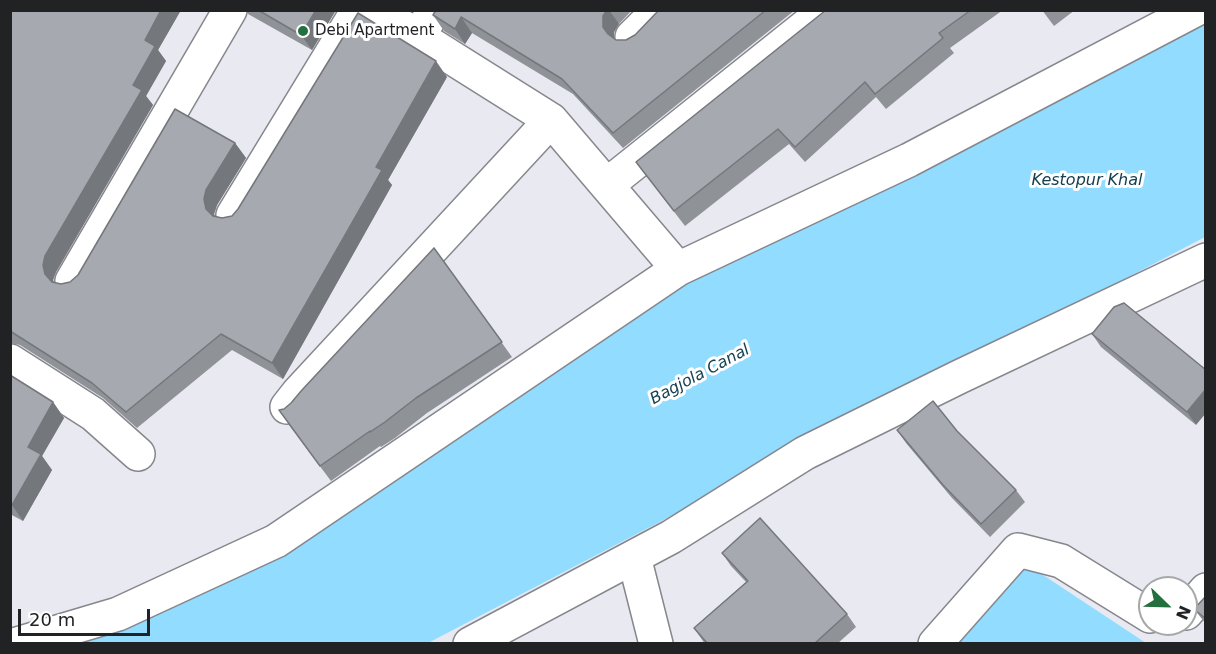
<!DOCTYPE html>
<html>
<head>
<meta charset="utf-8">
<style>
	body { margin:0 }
	#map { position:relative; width:1216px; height:654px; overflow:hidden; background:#e9eaf1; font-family:"DejaVu Sans",sans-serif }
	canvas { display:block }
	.frame { position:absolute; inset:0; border:12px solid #212224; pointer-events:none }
	.north { position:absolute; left:1138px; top:576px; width:60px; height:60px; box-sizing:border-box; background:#fff; border:2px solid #a6a7a7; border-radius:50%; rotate:113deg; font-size:16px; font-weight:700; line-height:24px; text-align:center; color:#212224 }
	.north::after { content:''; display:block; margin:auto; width:21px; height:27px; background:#246f3e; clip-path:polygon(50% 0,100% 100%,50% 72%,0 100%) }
	.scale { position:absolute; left:18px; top:609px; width:132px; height:27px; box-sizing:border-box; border:3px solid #212224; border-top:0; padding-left:8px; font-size:18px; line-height:21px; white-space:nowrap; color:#212224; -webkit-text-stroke:4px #fff; paint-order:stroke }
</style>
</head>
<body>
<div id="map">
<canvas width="1216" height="654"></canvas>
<div class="frame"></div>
<div class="north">N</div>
<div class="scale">20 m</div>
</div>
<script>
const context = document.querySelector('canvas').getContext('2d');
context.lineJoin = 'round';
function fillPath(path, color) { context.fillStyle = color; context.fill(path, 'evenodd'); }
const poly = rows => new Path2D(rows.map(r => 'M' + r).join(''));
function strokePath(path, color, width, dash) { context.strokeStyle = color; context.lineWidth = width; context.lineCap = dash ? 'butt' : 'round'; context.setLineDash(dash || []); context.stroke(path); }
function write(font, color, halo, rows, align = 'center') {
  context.font = font + ' "DejaVu Sans",sans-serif'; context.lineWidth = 6; context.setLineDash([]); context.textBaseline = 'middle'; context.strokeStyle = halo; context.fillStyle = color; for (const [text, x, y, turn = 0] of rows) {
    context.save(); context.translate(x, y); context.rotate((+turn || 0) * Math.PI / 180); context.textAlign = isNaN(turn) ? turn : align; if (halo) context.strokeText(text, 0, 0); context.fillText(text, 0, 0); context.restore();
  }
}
fillPath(poly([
	[1205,11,1205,237,428,643,20,644,231,568,699,268],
	[1034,569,1146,643,925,644,1000,570]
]), '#91dcff');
const street = poly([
	[376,10,551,120,678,269],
	[417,37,435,10],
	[632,37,659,10],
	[607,185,826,10],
	[233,215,358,10],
	[72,281,230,10],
	[10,361,93,414,138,454],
	[287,407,298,393,551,120],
	[634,557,656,644],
	[1186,613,1206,590],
	[17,644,118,614,276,541,678,269,909,160,1195,10],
	[470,644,671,537,805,453,959,377,1206,260],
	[935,644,1018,550,1061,561,1150,616]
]);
strokePath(street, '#86868d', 36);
strokePath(street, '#fff', 33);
fillPath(poly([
	[10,10,181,10,158,50,166,61,146,96,153,105,56,272,53,280,54,283,61,284,70,282,235,143,246,158,217,205,214,214,215,216,222,218,232,216,447,77,388,180,392,185,283,379,232,350,137,428,103,398,20,345,10,343],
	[245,10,336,10,312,50,248,14],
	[436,10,632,10,619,24,614,32,614,38,616,40,626,40,635,35,659,10,795,10,623,148,573,94,472,33,465,44,444,31,433,15],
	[826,10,1003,10,950,48,954,53,886,109,876,97,805,162,789,144,685,226,636,162],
	[1042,10,1075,10,1054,26],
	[434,248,512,357,427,413,395,438,381,447,380,446,331,481,289,425,284,409,291,403],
	[1124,303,1196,425,1101,347,1092,334],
	[10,375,53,402,64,418,42,456,52,470,23,521,10,514],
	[897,430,957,431,1016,490,1025,502,990,537,952,498,906,443],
	[722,553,847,614,856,627,837,644,705,644,694,628,746,582,731,566],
	[1206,596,1206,624,1194,609]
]), '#8f9297');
fillPath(poly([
	[161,10,181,10,158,50,166,61,146,96,153,105,56,272,53,280,56,290,45,274,43,265,45,256,133,85,145,40],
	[316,10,336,10,312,50,301,35],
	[607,10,609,10,619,24,614,32,614,42,603,27,603,16],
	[461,17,472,33,465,44,455,29],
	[436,61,447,77,388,180,392,185,283,379,272,363,376,167],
	[235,143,246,158,217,205,214,214,217,224,206,209,204,199,206,190],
	[1206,389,1206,413,1196,425,1187,412],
	[53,402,64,418,42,456,52,470,23,521,12,505,28,447]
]), '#74777b');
const building = poly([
	[10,10,161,10,145,40,155,46,133,85,142,90,45,256,43,265,45,274,52,282,61,284,70,282,78,275,175,109,235,143,206,190,204,199,206,209,213,216,222,218,232,216,238,209,358,13,436,61,376,167,382,170,272,363,221,334,126,412,92,383,10,331,10,10],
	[258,10,316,10,301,35,258,10],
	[436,10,607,10,603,16,603,27,608,34,616,40,626,40,635,35,659,10,766,10,613,133,562,79,461,17,455,29,433,15,436,10],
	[826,10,971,10,939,33,943,38,875,94,865,82,795,147,778,129,674,211,636,162,826,10],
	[434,248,502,342,416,398,385,422,370,432,370,431,320,466,279,410,284,409,291,403,302,390,434,248],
	[1124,303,1206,370,1206,389,1187,412,1092,334,1114,307,1124,303],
	[10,375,53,402,28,447,41,454,12,505,10,504,10,375],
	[933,401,957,431,1016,490,981,524,943,485,897,430,933,401],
	[760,518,847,614,814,644,708,644,694,628,748,581,722,553,760,518],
	[1206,596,1206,619,1194,609,1206,596]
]);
fillPath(building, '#a6aab0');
strokePath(building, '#74777b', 1.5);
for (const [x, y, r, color] of [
	[303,31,6,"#246f3e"]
]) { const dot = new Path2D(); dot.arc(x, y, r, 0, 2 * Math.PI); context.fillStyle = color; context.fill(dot); strokePath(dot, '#fff', 2); }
write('15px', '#212224', '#fff', [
	["Debi Apartment",315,31]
], 'left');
write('italic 16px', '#154052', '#fff', [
	["Kestopur Khal",1087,181],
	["Bagjola Canal",700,375,-28]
]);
</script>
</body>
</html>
